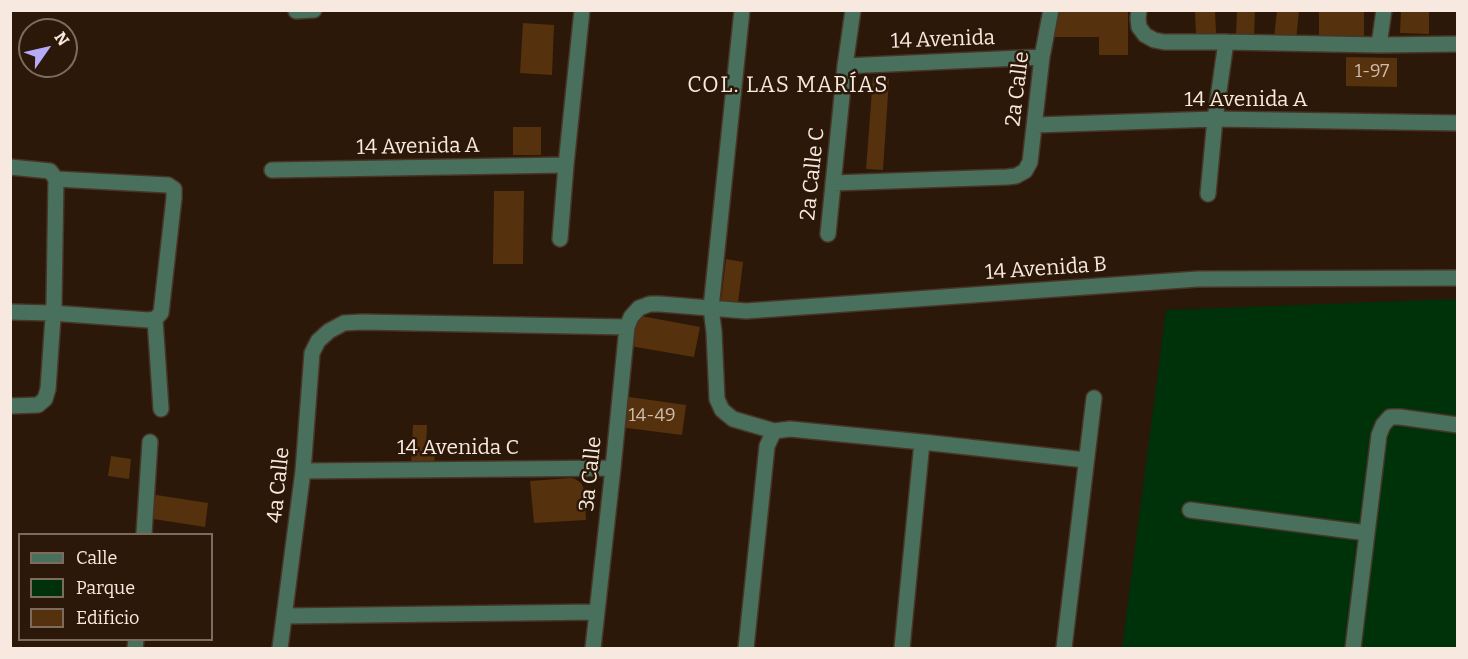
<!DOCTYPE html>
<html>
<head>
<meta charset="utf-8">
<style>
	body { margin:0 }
	#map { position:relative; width:1468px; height:659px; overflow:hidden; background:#2b1808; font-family:Bitter,serif }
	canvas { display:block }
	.frame { position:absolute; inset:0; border:12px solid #f7e9df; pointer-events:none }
	.legend { position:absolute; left:18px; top:533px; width:195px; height:108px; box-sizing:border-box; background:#2b1808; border:2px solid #7d6c5e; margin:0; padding:8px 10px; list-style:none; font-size:18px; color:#f7e9df }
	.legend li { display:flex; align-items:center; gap:12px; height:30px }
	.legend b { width:30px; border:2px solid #7d6c5e }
	.north { position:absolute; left:18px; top:18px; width:60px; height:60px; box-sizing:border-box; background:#2b1808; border:2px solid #7d6c5e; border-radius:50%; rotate:56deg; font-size:16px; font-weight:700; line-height:24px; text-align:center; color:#f7e9df }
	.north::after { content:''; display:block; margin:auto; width:21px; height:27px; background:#b6abf8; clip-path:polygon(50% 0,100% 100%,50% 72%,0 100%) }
</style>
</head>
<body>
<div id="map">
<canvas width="1468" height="659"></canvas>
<div class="frame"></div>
<ul class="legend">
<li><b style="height:8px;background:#48705d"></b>Calle</li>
<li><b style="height:16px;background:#00320a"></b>Parque</li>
<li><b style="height:16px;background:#56310e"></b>Edificio</li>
</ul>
<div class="north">N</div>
</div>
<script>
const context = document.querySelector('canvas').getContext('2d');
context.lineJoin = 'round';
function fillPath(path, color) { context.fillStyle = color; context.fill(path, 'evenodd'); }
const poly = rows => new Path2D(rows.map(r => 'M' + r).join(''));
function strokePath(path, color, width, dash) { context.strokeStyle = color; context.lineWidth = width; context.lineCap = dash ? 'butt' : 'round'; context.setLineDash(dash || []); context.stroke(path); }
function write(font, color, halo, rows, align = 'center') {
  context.font = font + ' Bitter,serif'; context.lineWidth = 5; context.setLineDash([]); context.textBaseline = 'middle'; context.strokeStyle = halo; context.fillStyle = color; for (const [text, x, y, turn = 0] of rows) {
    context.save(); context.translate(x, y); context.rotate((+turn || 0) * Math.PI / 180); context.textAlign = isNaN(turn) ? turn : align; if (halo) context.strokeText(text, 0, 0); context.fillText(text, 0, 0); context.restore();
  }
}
fillPath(poly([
	[1457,299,1457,648,1122,648,1166,310]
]), '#00320a');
fillPath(poly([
	[1054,10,1128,10,1128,55,1099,55,1099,37,1054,37],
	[1237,10,1255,10,1254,37,1236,35],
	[1277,10,1299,10,1296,41,1274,38],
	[1319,10,1364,10,1364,40,1319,40],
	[1401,10,1429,10,1429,34,1400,33],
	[1215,11,1216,33,1196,34,1195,12],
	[523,23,554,25,552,75,520,73],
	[1346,57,1397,58,1397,87,1346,86],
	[873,77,889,79,883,170,866,169],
	[513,127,541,127,541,155,513,155],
	[494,191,524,191,523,264,493,264],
	[726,259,743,262,738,303,721,301],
	[636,315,700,327,694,357,630,346],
	[622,396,686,405,682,435,619,427],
	[413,425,427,425,426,446,435,446,434,467,411,466],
	[111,456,131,459,129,479,108,476],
	[571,478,575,479,581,483,584,489,586,520,534,523,530,481],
	[150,494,208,503,205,527,147,518]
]), '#56310e');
const service = poly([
	[1190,510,1367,533],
	[1353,648,1379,435,1383,425,1390,417,1400,417,1458,425]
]);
const minor = poly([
	[742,10,711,308,714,332,717,399,722,410,733,419,774,431],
	[1139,10,1138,18,1139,27,1145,35,1154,40,1164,42,1226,42,1379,45,1458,44],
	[296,11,314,10],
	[1379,45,1384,10],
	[845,66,1042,57],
	[1035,125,1215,119,1458,123],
	[10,167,50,171,56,179,54,303,48,389,45,399,38,405,10,406],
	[272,170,566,165],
	[833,183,1007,177,1016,176,1025,171,1030,162,1042,57,1051,10],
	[1208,194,1215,119,1226,42],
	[828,234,845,66,853,10],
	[560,239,566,165,582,10],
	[10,312,52,313,148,320,155,319,161,313,174,198,174,189,168,185,56,179],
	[155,319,161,409],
	[303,471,613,468],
	[144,534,150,442],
	[285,616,597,612],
	[135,648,136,640],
	[280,648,303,471,312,353,318,341,329,331,344,323,362,322,627,327],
	[593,648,613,468,627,327,631,317,639,308,650,304,660,304,746,311,1198,279,1458,278],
	[746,648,767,446,774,431,790,429,922,442],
	[902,648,922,442,1086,460],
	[1064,648,1094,398]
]);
strokePath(service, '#483526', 18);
strokePath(minor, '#483526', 18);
strokePath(service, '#48705d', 15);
strokePath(minor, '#48705d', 15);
write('18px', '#cfbbab', null, [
	["1-97",1372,72],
	["14-49",652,416]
]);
write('21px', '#f7e9df', '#2b1808', [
	["14 Avenida",943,40,-2],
	["2a Calle",1018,89,-83],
	["14 Avenida A",1246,100],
	["14 Avenida A",418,147,-1],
	["2a Calle C",813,174,-84],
	["14 Avenida B",1046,269,-4],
	["14 Avenida C",458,448],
	["3a Calle",591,474,-84],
	["4a Calle",279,485,-84]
]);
context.letterSpacing = '1.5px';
write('22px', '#f7e9df', '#2b1808', [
	["COL. LAS MARÍAS",788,86]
]);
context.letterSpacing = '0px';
</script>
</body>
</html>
